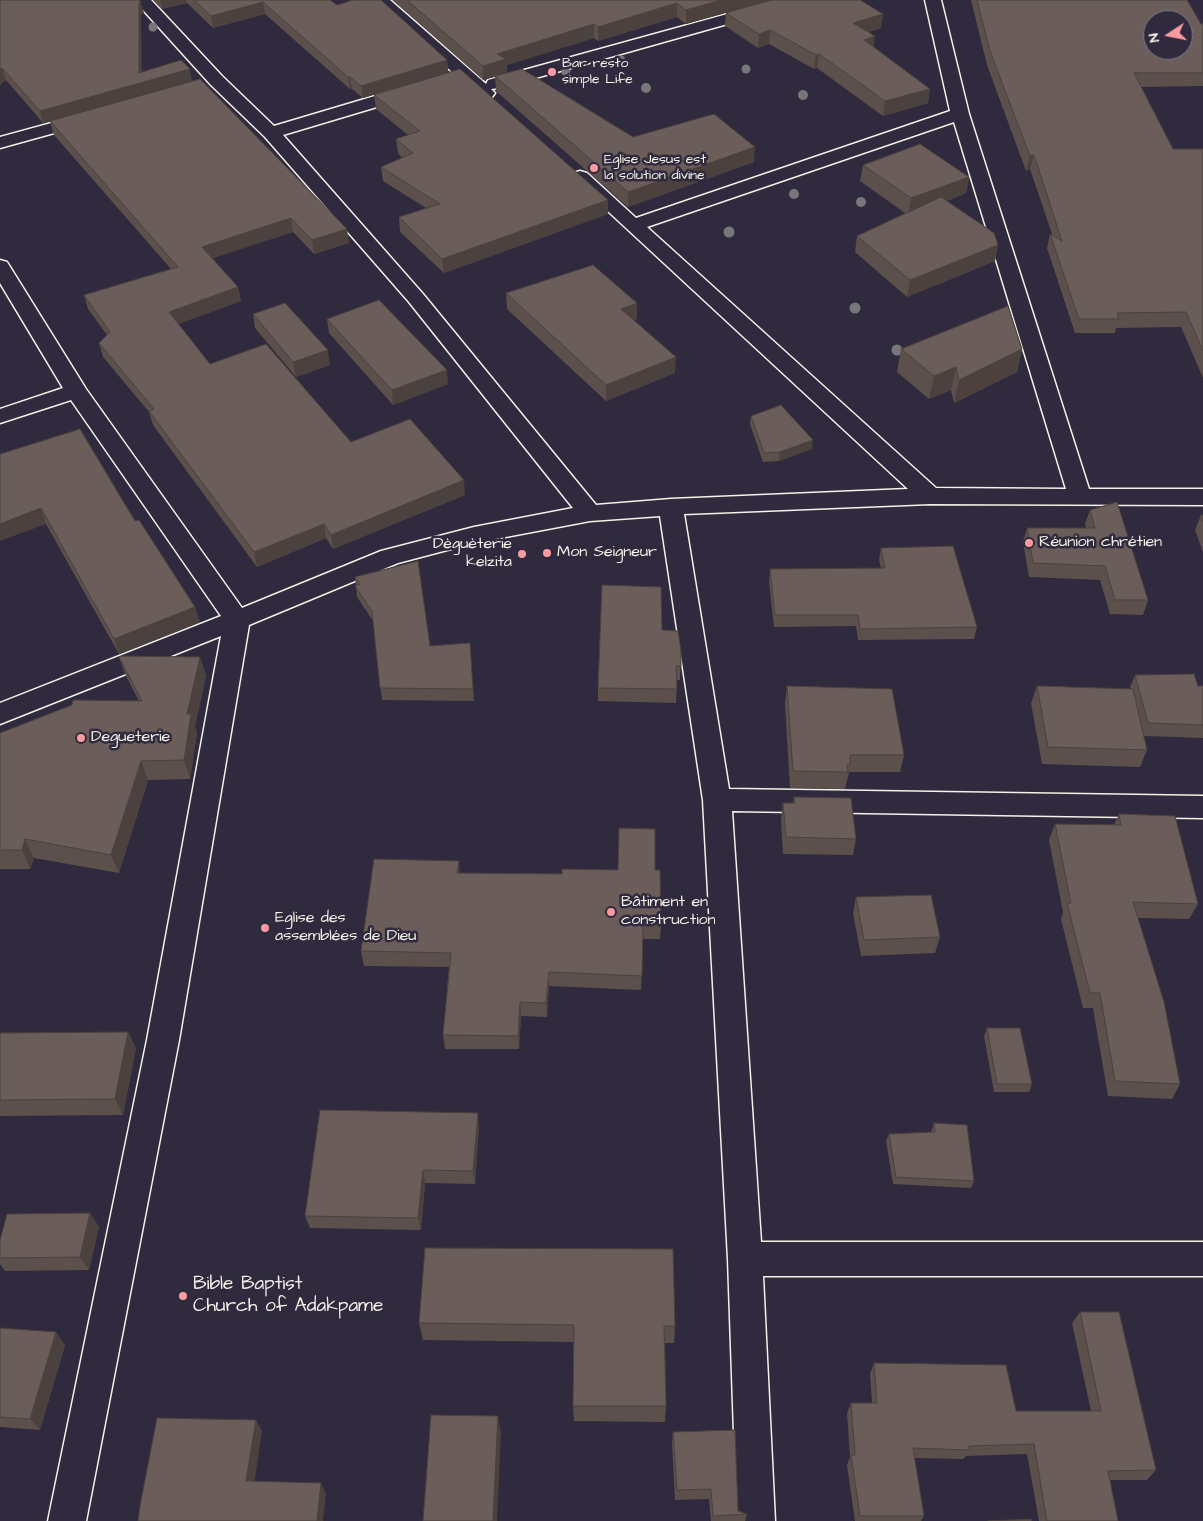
<!DOCTYPE html>
<html>
<head>
<meta charset="utf-8">
<style>
	body { margin:0 }
	#map { position:relative; width:1203px; height:1521px; overflow:hidden; background:#2f2a3d; font-family:"Architects Daughter",sans-serif }
	canvas { display:block }
	.north { position:absolute; left:1143px; top:10px; width:50px; height:50px; box-sizing:border-box; background:#2f2a3d; border:1px solid #7e7a81; border-radius:50%; rotate:259deg; font-size:14px; font-weight:700; line-height:20px; text-align:center; color:#f4f1e8 }
	.north::after { content:''; display:block; margin:auto; width:18px; height:22px; background:#ff9aa2; clip-path:polygon(50% 0,100% 100%,50% 72%,0 100%) }
</style>
</head>
<body>
<div id="map">
<canvas width="1203" height="1521"></canvas>
<div class="north">N</div>
</div>
<script>
const context = document.querySelector('canvas').getContext('2d');
context.lineJoin = 'round';
const poly = rows => new Path2D(rows.map(r => 'M' + r).join(''));
function strokePath(path, color, width, dash) { context.strokeStyle = color; context.lineWidth = width; context.lineCap = dash ? 'butt' : 'round'; context.setLineDash(dash || []); context.stroke(path); }
function fillPath(path, color) { context.fillStyle = color; context.fill(path, 'evenodd'); }
function write(font, color, halo, rows, align = 'center') {
  context.font = font + ' "Architects Daughter",sans-serif'; context.lineWidth = 5; context.setLineDash([]); context.textBaseline = 'middle'; context.strokeStyle = halo; context.fillStyle = color; for (const [text, x, y, turn = 0] of rows) {
    context.save(); context.translate(x, y); context.rotate((+turn || 0) * Math.PI / 180); context.textAlign = isNaN(turn) ? turn : align; if (halo) context.strokeText(text, 0, 0); context.fillText(text, 0, 0); context.restore();
  }
}
const minor = poly([
	[134,0,151,0,223,77,274,126,405,87,411,86,417,87,420,91,417,95,283,135,423,294,596,505,671,499,908,489,571,177,573,173,580,171,587,173,636,218,950,111,925,0,941,0,969,114,1089,489,1203,489,1203,505,930,504,684,514,729,789,1203,796,1203,818,732,811,761,1242,1203,1242,1203,1276,763,1276,775,1521,737,1521,728,1259,703,800,660,516,590,521,474,543,398,563,249,625,179,1040,86,1521,48,1521,147,1040,221,636,0,724,0,703,221,616,71,400,0,423,0,409,63,388,0,283,0,260,7,262,86,389,242,608,381,551,474,527,573,508,409,302,265,137,211,85,134,0],
	[954,122,1066,489,936,488,647,227,954,122],
	[372,0,390,0,486,84,488,80,778,0,804,0,802,3,500,88,491,89,495,93,492,97,486,98,480,97,372,0],
	[88,113,94,114,97,118,94,122,0,148,0,137,88,113]
]);
strokePath(minor, '#f4f1e8', 3);
fillPath(minor, '#2f2a3d');
context.fillStyle = '#78767a';
for (const [x, y, r] of [
	[153,27,4.5],
	[621,60,4.5],
	[746,69,4.5],
	[566,72,4.5],
	[646,88,5],
	[803,95,5],
	[794,194,5],
	[861,202,5],
	[729,232,5.5],
	[855,308,5.5],
	[897,350,5.5]
]) { context.beginPath(); context.arc(x, y, r, 0, 2 * Math.PI); context.fill(); }
fillPath(poly([
	[0,0,144,13,141,14,43,123,6,80,0,85],
	[153,0,330,0,337,5,447,60,448,72,363,98,352,89,350,89,265,14,213,28,187,3,162,9],
	[393,0,771,0,686,24,677,17,598,41,594,38,507,65,507,73,633,137,754,162,628,207,496,91,495,77,483,80],
	[860,0,883,14,881,28,868,32,874,47,930,89,928,103,883,116,817,68,814,69,769,44,758,48,725,26,726,13],
	[971,0,1187,0,1201,24,1203,24,1203,86,1141,87,1173,149,1203,149,1203,378,1181,327,1116,328,1115,333,1075,333,1047,248,1050,234,1052,234,1030,169,1026,171,987,65],
	[200,79,349,243,314,254,293,232,212,258,238,287,241,301,178,324,210,364,351,442,465,495,333,549,326,538,257,567,153,425,149,412,103,357,99,343,107,335,88,309,84,295,171,269,54,135,50,121],
	[374,95,608,214,444,273,400,232,399,217,426,208,383,181,381,167,402,158,398,153,396,139,408,135,376,109],
	[863,165,969,177,966,193,947,201,998,245,995,261,907,297,855,252,857,236,905,213,860,181],
	[506,293,637,303,637,319,634,320,675,373,606,401,507,309],
	[253,314,330,365,296,377,255,328],
	[327,319,448,384,393,405,329,333],
	[901,349,1022,349,1017,372,954,403,951,390,929,399,897,372],
	[751,416,812,449,779,461,763,462,750,424],
	[0,454,200,622,119,654,46,524],
	[1090,510,1148,600,1143,615,1110,614,1100,580,1029,577,1023,542,1027,528,1086,528,1085,524],
	[1201,515,1203,515,1203,552,1195,530],
	[881,548,977,627,974,639,858,640,856,626,774,627,769,581,770,569,881,569,879,560],
	[355,577,430,646,470,643,474,701,382,700,373,621,357,597],
	[662,630,681,651,680,680,677,680,676,703,598,701,598,688],
	[119,657,200,657,206,676,195,726,197,733,190,779,148,780,119,873,34,858,30,869,0,869,0,733,139,701,126,676],
	[1135,675,1198,686,1203,686,1203,738,1144,736,1147,750,1140,767,1042,764,1031,703,1037,686,1131,689,1130,687],
	[787,686,904,755,900,772,849,772,845,789,790,788,785,704],
	[794,797,856,839,853,855,783,854,781,820,783,803,793,803],
	[1119,814,1198,904,1189,919,1138,918,1180,1084,1172,1099,1108,1096,1093,1008,1083,1008,1061,919,1063,912,1049,840,1055,824,1114,825],
	[655,870,661,925,660,939,643,939,641,990,549,986,547,1017,521,1016,519,1049,445,1049,443,1035,449,967,364,966,361,951,460,873,562,874],
	[856,897,940,937,935,953,861,956,853,913],
	[987,1028,1032,1084,1029,1092,994,1092,984,1036],
	[128,1032,136,1048,123,1115,0,1116,0,1033],
	[934,1123,974,1181,971,1188,893,1184,886,1141,889,1134,931,1132],
	[479,1126,475,1184,425,1183,421,1230,310,1228,305,1216],
	[90,1213,99,1227,89,1270,5,1271,0,1264,0,1240],
	[1080,1312,1156,1470,1147,1480,1110,1480,1118,1521,1039,1521,1027,1454,966,1456,963,1459,914,1458,924,1516,921,1521,855,1521,847,1465,850,1457,847,1413,851,1403,872,1403,870,1374,874,1363,1016,1411,1091,1411,1072,1323],
	[419,1323,675,1326,674,1343,665,1343,666,1406,665,1422,574,1421,573,1406,574,1342,423,1340],
	[0,1328,65,1345,40,1430,0,1427],
	[673,1432,738,1511,747,1514,745,1521,711,1521,709,1499,675,1500,672,1443]
]), '#5c504d');
fillPath(poly([
	[160,0,186,0,187,3,162,9],
	[722,0,771,0,686,24,686,10],
	[139,2,141,2,144,13,141,14,142,82,190,69,192,81,43,123,40,111,139,73],
	[263,2,265,14,213,28,211,16],
	[677,3,677,17,598,41,598,27],
	[883,14,881,28,852,36,853,23],
	[594,24,594,38,507,65,507,73,483,80,483,66,497,54],
	[770,30,769,44,758,48,759,34],
	[875,36,873,50,864,40],
	[819,54,817,68,814,69,816,55],
	[447,60,448,72,363,98,361,86],
	[2,68,6,80,0,85,0,70],
	[348,77,350,77,352,89,350,89],
	[930,89,928,103,883,116,885,101],
	[755,147,754,162,628,207,628,192],
	[1034,155,1030,169,1026,171,1030,156],
	[969,177,966,193,908,215,911,198],
	[608,200,608,214,444,273,442,259],
	[291,218,293,232,205,261,202,247],
	[347,229,349,243,314,254,312,240],
	[998,245,995,261,907,297,910,280],
	[238,287,241,301,172,326,169,312],
	[637,303,637,319,621,325,621,309],
	[1022,349,1017,372,954,403,959,380],
	[328,350,330,365,296,377,293,362],
	[676,357,675,373,606,401,606,385],
	[956,367,951,390,929,399,934,376],
	[447,370,448,384,393,405,392,390],
	[813,440,812,449,779,461,780,452],
	[464,480,465,495,333,549,331,535],
	[41,508,46,524,0,541,0,524],
	[324,524,326,538,257,567,254,552],
	[195,607,200,622,119,654,114,639],
	[200,657,206,676,195,726,197,733,190,779,184,760,187,714],
	[141,761,148,780,119,873,111,855],
	[25,839,34,858,30,869,22,850],
	[459,861,460,876,457,873],
	[549,972,549,986,547,1017,546,1003],
	[520,1002,521,1016,519,1049,518,1036],
	[128,1032,136,1048,123,1115,115,1099],
	[478,1113,479,1126,475,1184,473,1171],
	[423,1170,425,1183,421,1230,418,1218],
	[90,1213,99,1227,89,1270,80,1257],
	[56,1332,65,1345,40,1430,30,1419],
	[498,1416,501,1432,497,1521,493,1521],
	[256,1420,262,1431,253,1492,246,1481],
	[321,1483,326,1494,323,1521,317,1521]
]), '#4b413e');
const building = poly([
	[0,0,139,0,141,2,139,2,139,73,181,60,190,69,40,111,2,68,0,70,0,0],
	[194,0,330,0,337,5,353,0,381,0,447,60,361,86,350,77,348,77,263,2,211,16,194,0],
	[407,0,722,0,686,10,677,3,598,27,594,24,497,54,506,59,483,66,407,0],
	[772,0,860,0,883,14,853,23,875,36,864,40,930,89,885,101,819,54,816,55,770,30,759,34,726,13,772,0],
	[977,0,1187,0,1201,24,1203,24,1203,73,1134,73,1173,149,1203,149,1203,351,1186,312,1117,313,1119,319,1079,319,1050,234,1062,241,1034,155,1030,156,990,51,977,0],
	[1153,20,1183,20,1183,50,1153,50,1153,20],
	[460,69,608,200,442,259,399,217,440,204,381,167,413,153,396,139,420,131,374,95,460,69],
	[522,69,633,137,714,114,755,147,628,192,495,76,522,69],
	[200,79,347,229,312,240,291,218,202,247,238,287,169,312,210,364,266,344,351,442,410,419,464,480,331,535,324,524,254,552,149,411,154,409,99,343,110,332,84,295,178,267,50,121,200,79],
	[920,144,969,177,911,198,863,165,920,144],
	[941,197,994,233,998,245,910,280,857,236,941,197],
	[593,265,637,303,621,309,676,357,606,385,506,293,593,265],
	[379,300,447,370,392,390,327,319,379,300],
	[285,303,328,350,293,362,253,314,285,303],
	[1008,306,1022,349,959,380,956,367,934,376,901,349,1008,306],
	[781,405,813,440,780,452,764,453,751,416,781,405],
	[80,429,135,521,139,520,195,607,114,639,41,508,0,524,0,454,80,429],
	[1117,502,1148,600,1115,600,1105,566,1033,563,1027,528,1095,528,1090,510,1117,502],
	[1201,515,1203,515,1203,522,1201,515],
	[953,546,977,627,860,629,858,615,775,615,770,569,885,568,881,548,953,546],
	[418,561,430,646,470,643,473,689,380,688,372,611,355,586,360,584,355,577,418,561],
	[602,585,661,587,662,630,678,631,681,651,681,666,676,666,677,689,598,688,602,585],
	[122,656,200,657,187,714,191,714,184,760,141,761,111,855,25,839,22,850,0,850,0,733,72,705,73,700,142,701,119,657,122,656],
	[1194,674,1198,686,1203,686,1203,725,1148,723,1135,675,1194,674],
	[787,686,892,689,904,755,850,755,850,765,847,764,848,772,793,771,787,686],
	[1037,686,1133,689,1147,750,1048,747,1037,686],
	[794,797,851,798,856,839,786,837,783,803,795,803,794,797],
	[1119,814,1175,816,1198,904,1133,902,1164,1002,1180,1084,1115,1081,1100,993,1090,993,1067,903,1071,903,1055,824,1121,825,1119,814],
	[619,828,655,829,655,870,660,870,661,925,643,924,642,976,549,972,546,1003,520,1002,518,1036,443,1035,451,953,361,951,374,859,459,861,457,873,562,874,562,869,618,870,619,828],
	[931,895,940,937,864,940,856,897,931,895],
	[987,1028,1020,1028,1032,1084,997,1084,987,1028],
	[128,1032,115,1099,0,1100,0,1033,128,1032],
	[320,1110,478,1113,473,1171,423,1170,418,1218,305,1216,320,1110],
	[934,1123,967,1125,974,1181,896,1177,889,1134,935,1132,934,1123],
	[90,1213,80,1257,0,1258,0,1240,7,1214,90,1213],
	[425,1248,673,1249,675,1326,664,1326,666,1406,573,1406,574,1325,419,1323,425,1248],
	[1080,1312,1119,1312,1156,1470,1108,1471,1118,1521,1047,1521,1034,1444,969,1446,969,1450,913,1448,924,1516,860,1516,851,1455,855,1455,851,1403,877,1403,874,1363,1006,1365,1016,1411,1101,1411,1080,1312],
	[0,1328,56,1332,30,1419,0,1417,0,1328],
	[431,1415,498,1416,493,1521,423,1521,431,1415],
	[157,1418,256,1420,246,1481,321,1483,317,1521,138,1521,140,1506,157,1418],
	[735,1430,738,1511,747,1514,713,1516,711,1489,677,1490,673,1432,735,1430],
	[1031,1519,1032,1521,988,1521,1031,1519]
]);
fillPath(building, '#6b5d59');
strokePath(building, '#4b413e', 1);
for (const [x, y, r, color] of [
	[552,72,5,"#ff9aa2"],
	[594,168,5,"#ff9aa2"],
	[1029,543,5,"#ff9aa2"],
	[547,553,5,"#ff9aa2"],
	[522,554,5,"#ff9aa2"],
	[81,738,5,"#ff9aa2"],
	[611,912,5,"#ff9aa2"],
	[265,928,5,"#ff9aa2"],
	[183,1296,5,"#ff9aa2"]
]) { const dot = new Path2D(); dot.arc(x, y, r, 0, 2 * Math.PI); context.fillStyle = color; context.fill(dot); strokePath(dot, '#2f2a3d', 2); }
write('14px', '#f4f1e8', '#2f2a3d', [
	["Bar resto",562,64],
	["simple Life",562,80],
	["Eglise Jesus est",604,160],
	["la solution divine",604,176]
], 'left');
write('16px', '#f4f1e8', '#2f2a3d', [
	["Réunion chrétien",1039,543],
	["Dèguèterie",512,545,"right"],
	["kelzita",512,563,"right"],
	["Mon Seigneur",557,553],
	["Degueterie",91,738],
	["Bâtiment en",621,903],
	["construction",621,921],
	["Eglise des",275,919],
	["assemblées de Dieu",275,937]
], 'left');
write('19px', '#f4f1e8', '#2f2a3d', [
	["Bible Baptist",193,1285],
	["Church of Adakpame",193,1307]
], 'left');
</script>
</body>
</html>
